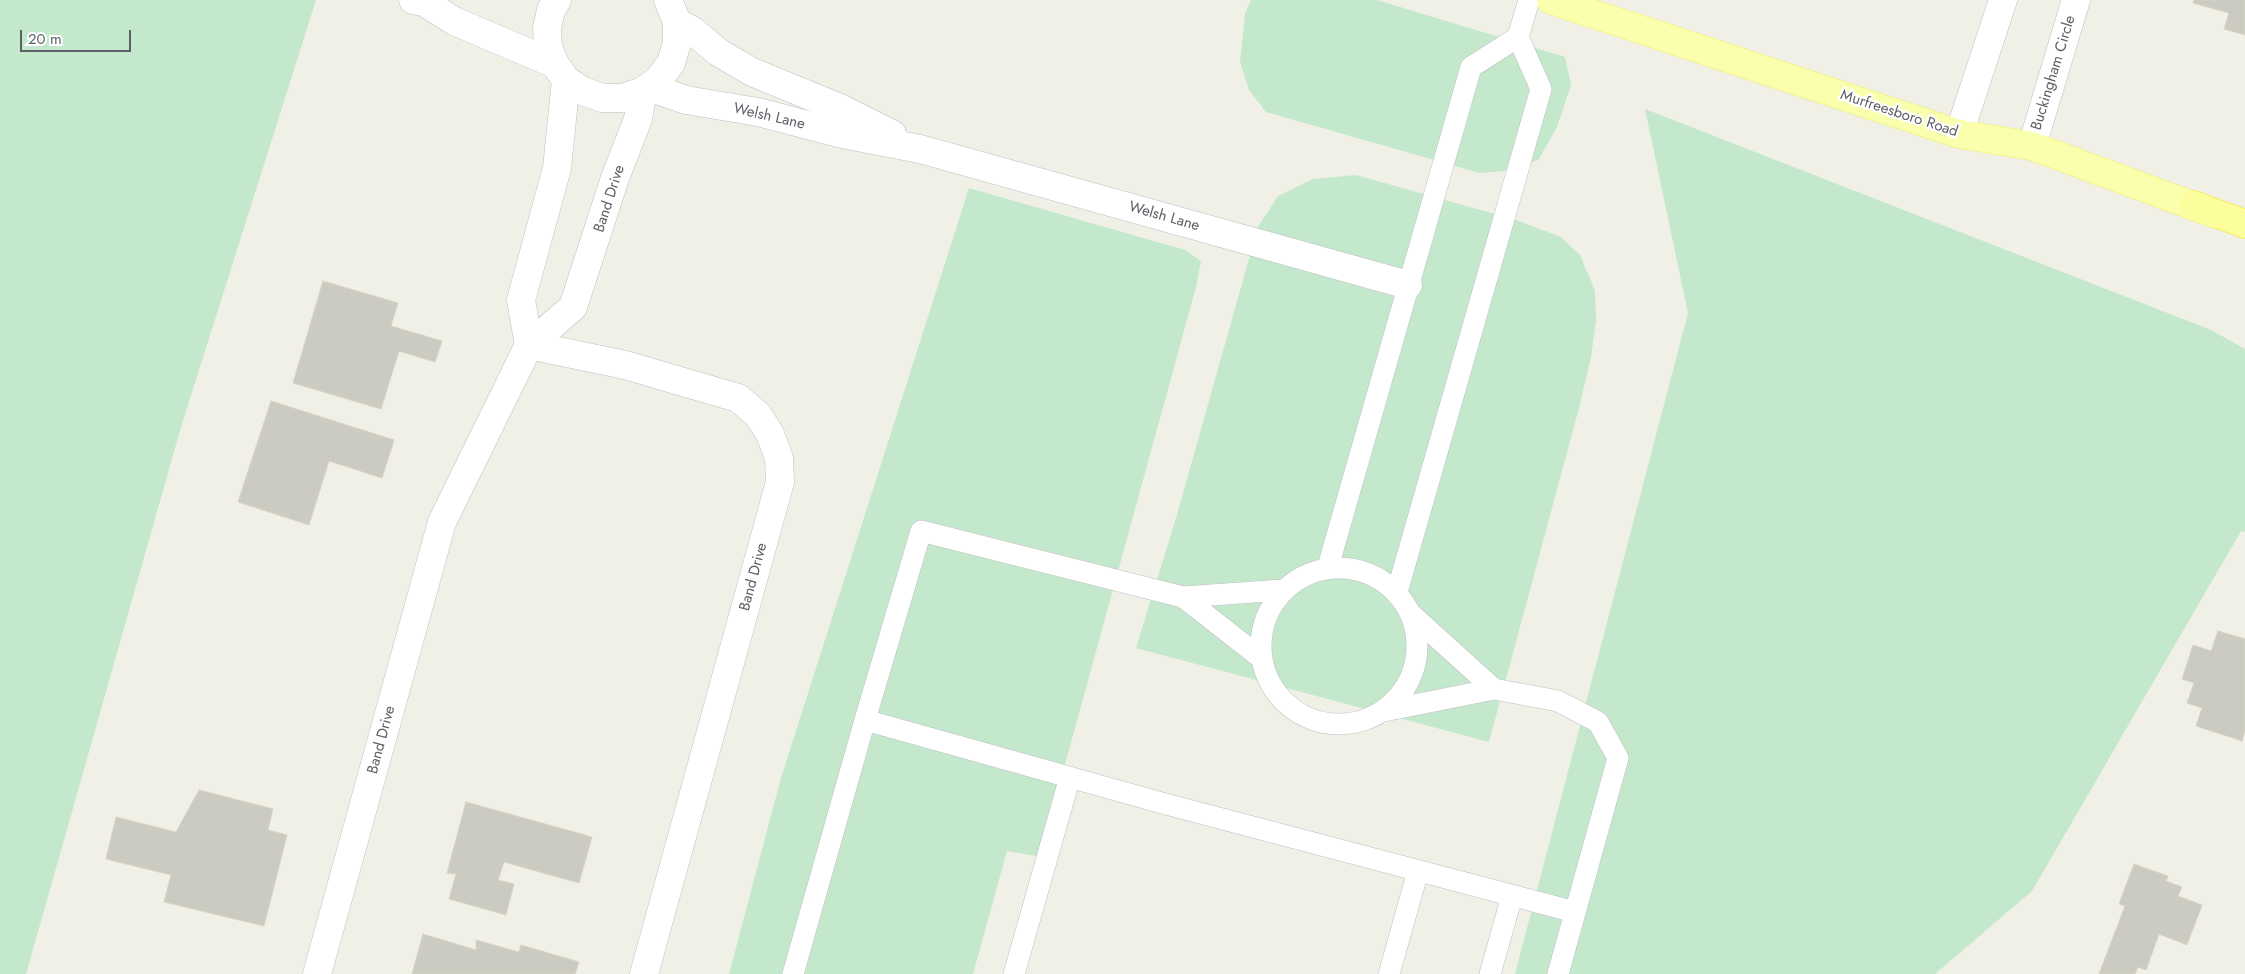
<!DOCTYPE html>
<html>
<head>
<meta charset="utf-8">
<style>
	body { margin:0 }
	#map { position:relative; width:2245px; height:974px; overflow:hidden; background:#f0f0e6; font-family:Jost,sans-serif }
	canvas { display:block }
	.scale { position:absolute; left:20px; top:30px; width:111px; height:22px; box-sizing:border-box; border:2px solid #5e6067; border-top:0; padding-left:6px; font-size:15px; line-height:18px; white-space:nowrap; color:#5e6067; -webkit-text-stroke:4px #fff; paint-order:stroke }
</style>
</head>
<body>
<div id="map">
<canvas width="2245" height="974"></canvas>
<div class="scale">20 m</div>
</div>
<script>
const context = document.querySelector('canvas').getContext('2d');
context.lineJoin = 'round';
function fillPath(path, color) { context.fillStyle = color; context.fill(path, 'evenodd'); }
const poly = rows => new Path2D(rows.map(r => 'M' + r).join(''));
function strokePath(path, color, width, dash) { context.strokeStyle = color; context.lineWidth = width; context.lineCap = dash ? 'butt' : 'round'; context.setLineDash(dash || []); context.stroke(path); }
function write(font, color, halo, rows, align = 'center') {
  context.font = font + ' Jost,sans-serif'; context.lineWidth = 4.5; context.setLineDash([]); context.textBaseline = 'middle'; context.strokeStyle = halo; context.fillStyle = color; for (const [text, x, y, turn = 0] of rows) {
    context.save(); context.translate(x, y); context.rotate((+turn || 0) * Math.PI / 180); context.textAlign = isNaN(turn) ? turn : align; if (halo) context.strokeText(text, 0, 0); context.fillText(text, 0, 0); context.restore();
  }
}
fillPath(poly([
	[0,0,316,0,181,427,26,974,0,974],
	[1251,0,1377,0,1565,57,1571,85,1557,127,1539,159,1515,170,1480,173,1266,112,1249,90,1240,62,1245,14],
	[1645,109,2211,330,2245,349,2245,532,2241,531,2032,891,1935,974,1515,974,1688,313],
	[1356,175,1516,220,1561,237,1580,255,1595,291,1596,320,1591,357,1579,408,1489,742,1136,648,1176,518,1258,227,1278,196,1313,179],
	[969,188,1185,250,1201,261,1196,287,1061,779,1037,856,1007,851,973,974,729,974,781,778]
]), '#c3e8cb');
const building = poly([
	[2194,0,2245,0,2245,35,2224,29,2229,13,2193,3,2194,0],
	[323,281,398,303,391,326,442,341,435,362,399,351,381,409,293,383,323,281],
	[271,401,394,440,382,478,329,461,309,525,238,502,271,401],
	[2218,631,2245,639,2245,730,2242,741,2196,726,2202,708,2187,703,2194,683,2182,679,2193,645,2211,651,2218,631],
	[199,790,273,809,268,830,287,835,264,926,164,902,171,875,106,859,116,817,176,832,199,790],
	[466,802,592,837,579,883,504,862,498,880,514,884,506,915,449,899,456,874,447,873,466,802],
	[2134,864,2168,876,2166,881,2182,887,2178,896,2202,905,2187,945,2159,934,2146,970,2138,967,2135,974,2099,974,2125,906,2119,904,2134,864],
	[423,934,476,950,476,940,519,952,521,945,579,962,575,974,412,974,423,934]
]);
fillPath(building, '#cbcbc2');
strokePath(building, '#d5d4c4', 1);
const service = poly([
	[1328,567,1471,67,1518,37],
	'1261 646a78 78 0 1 1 156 0a78 78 0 1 1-156 0Z',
	[1397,592,1541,89,1518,37,1529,0],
	[1183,597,1261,658],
	[1412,615,1494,689],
	[1384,711,1494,689,1558,701,1598,722,1618,758,1558,974],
	[865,720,1162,803,1575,912],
	[793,974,865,720,921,531,1183,597,1283,590],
	[1014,974,1070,777],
	[1389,974,1418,871],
	[1490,974,1512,896]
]);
const minor = poly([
	[413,0,424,2,454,21,555,64],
	[557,0,551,10,547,28,548,47,555,64,566,80,583,91,602,98,623,98,643,91,659,79,671,63,677,43,677,22,668,0],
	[677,22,693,31,718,52,752,72,842,109,892,134],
	[649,87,686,100,758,112,842,134,920,149,1408,285],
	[1959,134,2003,0],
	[2032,146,2076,0],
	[529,345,625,365,738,398,758,415,770,434,779,458,780,482,644,974],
	[529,345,521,300,557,168,566,80],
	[317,974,442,522,529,345,573,307,615,178,638,119,643,91]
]);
const primary = poly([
	[1551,0,1959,134,2032,146,2215,214]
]);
const trunk = poly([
	[2194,205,2245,224]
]);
strokePath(service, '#bebec5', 22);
strokePath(minor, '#bebec5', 29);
strokePath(primary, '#f4ed5b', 29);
strokePath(trunk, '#f7e200', 29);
strokePath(service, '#fff', 21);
strokePath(minor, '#fff', 28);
strokePath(primary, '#f9ffad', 28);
strokePath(trunk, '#fcfe9e', 28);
write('15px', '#5e6067', '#fff', [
	["Buckingham Circle",2054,73,-73],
	["Murfreesboro Road",1899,114,18],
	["Welsh Lane",769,117,13],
	["Band Drive",610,199,-72],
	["Welsh Lane",1164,217,16],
	["Band Drive",754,577,-75],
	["Band Drive",382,740,-75]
]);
</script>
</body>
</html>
